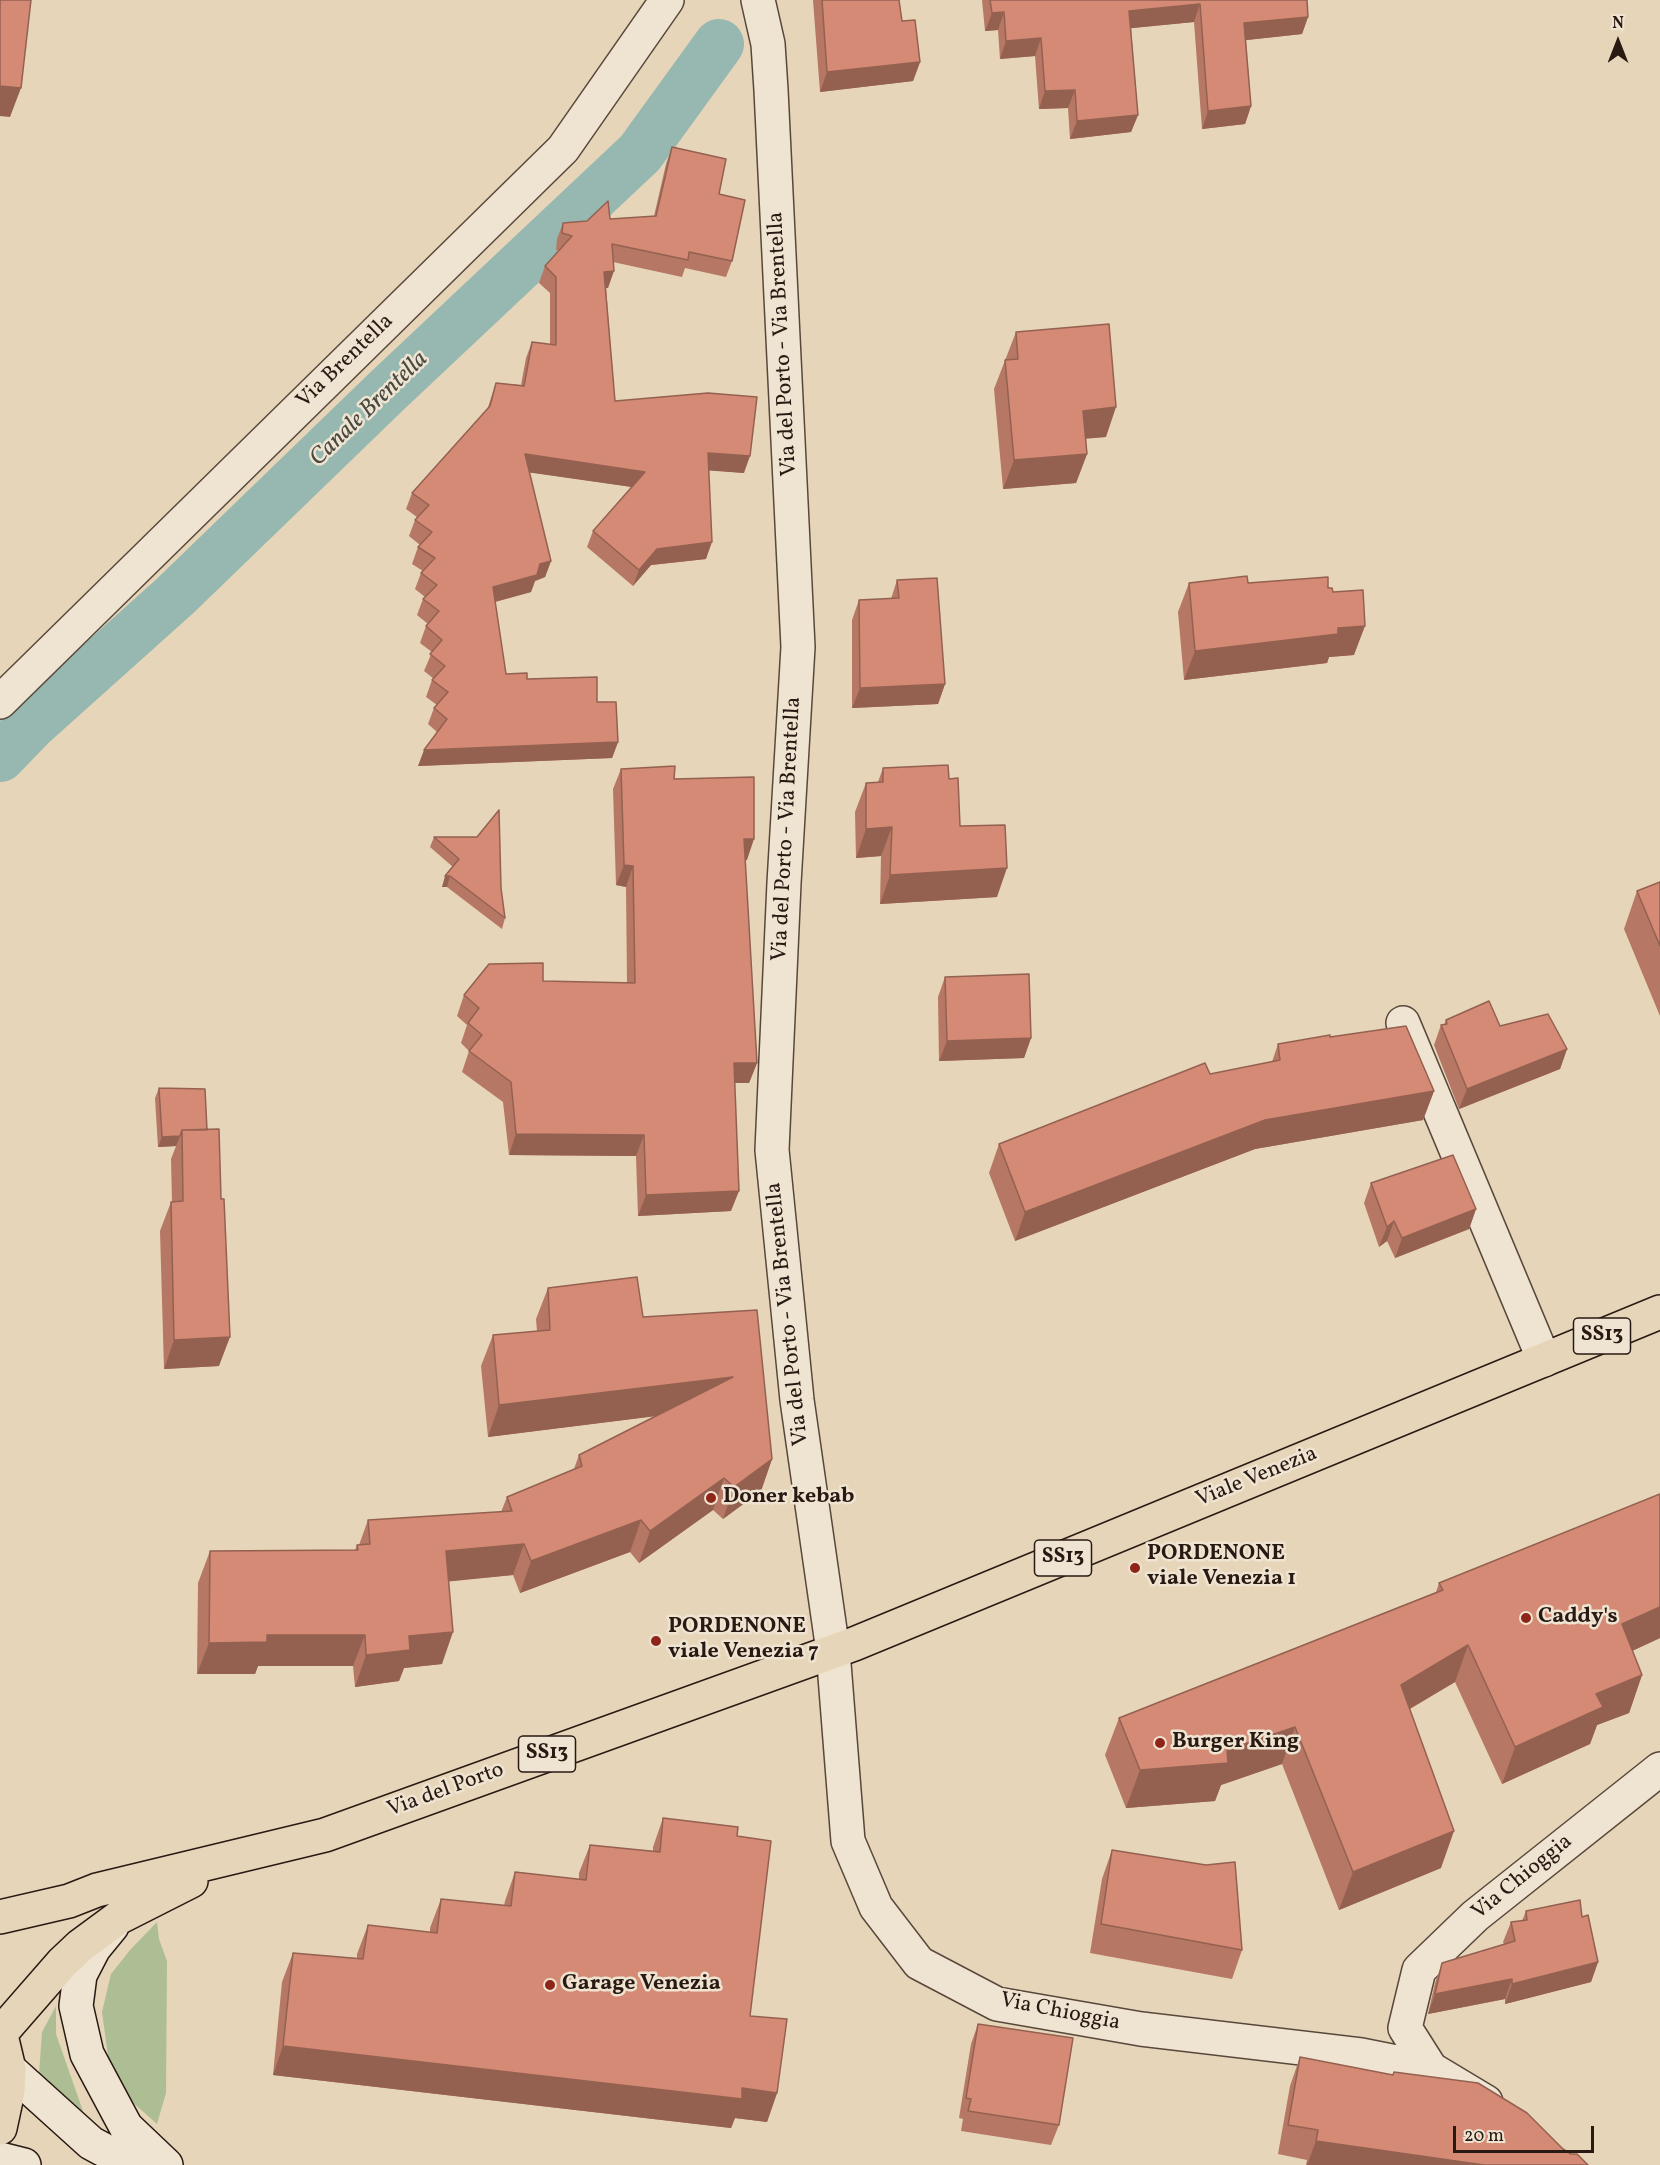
<!DOCTYPE html>
<html>
<head>
<meta charset="utf-8">
<style>
	body { margin:0 }
	#map { position:relative; width:1660px; height:2165px; overflow:hidden; background:#e6d5b8; font-family:Vollkorn,serif }
	canvas { display:block }
	.north { position:absolute; left:1588px; top:12px; width:60px; height:60px; -webkit-text-stroke:4px #efe4d1; paint-order:stroke; rotate:0deg; font-size:16px; font-weight:700; line-height:24px; text-align:center; color:#281913 }
	.north::after { content:''; display:block; margin:auto; width:21px; height:27px; background:#281913; clip-path:polygon(50% 0,100% 100%,50% 72%,0 100%) }
	.scale { position:absolute; left:1453px; top:2126px; width:141px; height:27px; box-sizing:border-box; border:3px solid #281913; border-top:0; padding-left:8px; font-size:18px; line-height:21px; white-space:nowrap; color:#281913; -webkit-text-stroke:4px #efe4d1; paint-order:stroke }
</style>
</head>
<body>
<div id="map">
<canvas width="1660" height="2165"></canvas>
<div class="north">N</div>
<div class="scale">20 m</div>
</div>
<script>
const context = document.querySelector('canvas').getContext('2d');
context.lineJoin = 'round';
function fillPath(path, color) { context.fillStyle = color; context.fill(path, 'evenodd'); }
const poly = rows => new Path2D(rows.map(r => 'M' + r).join(''));
function strokePath(path, color, width, dash) { context.strokeStyle = color; context.lineWidth = width; context.lineCap = dash ? 'butt' : 'round'; context.setLineDash(dash || []); context.stroke(path); }
function write(font, color, halo, rows, align = 'center') {
  context.font = font + ' Vollkorn,serif'; context.lineWidth = 5; context.setLineDash([]); context.textBaseline = 'middle'; context.strokeStyle = halo; context.fillStyle = color; for (const [text, x, y, turn = 0] of rows) {
    context.save(); context.translate(x, y); context.rotate((+turn || 0) * Math.PI / 180); context.textAlign = isNaN(turn) ? turn : align; if (halo) context.strokeText(text, 0, 0); context.fillText(text, 0, 0); context.restore();
  }
}
fillPath(poly([
	[157,1922,159,1939,167,1961,166,2093,157,2124,130,2100,108,2056,102,2012,111,1974,130,1950],
	[56,2006,56,2034,83,2111,58,2102,39,2074,42,2032]
]), '#aebe94');
strokePath(poly([
	[0,757,30,726,175,596,387,391,640,153,719,44]
]), '#96b8b0', 50);
const minor = poly([
	[758,0,768,44,771,90,798,647,784,883,772,1150,797,1400,833,1651,848,1841,876,1907,919,1963,997,2004,1141,2029,1361,2055,1431,2069,1486,2102],
	[0,702,563,149,667,0],
	[1403,1023,1544,1360],
	[1431,2069,1405,2028,1419,1970,1475,1916,1660,1769]
]);
const secondary = poly([
	[112,1926,94,1948,80,1975,76,2006,87,2054,126,2127,166,2165],
	[9,2069,91,2143,132,2165],
	[0,2159,24,2165]
]);
const primary = poly([
	[0,1917,69,1901,97,1890,325,1835,854,1644,1660,1312],
	[0,2031,9,2069,8,2091,0,2128],
	[1,2033,62,1963,80,1946,118,1918,191,1881]
]);
strokePath(minor, '#58483c', 36);
strokePath(secondary, '#281913', 36);
strokePath(primary, '#281913', 36);
strokePath(minor, '#efe4d1', 33);
strokePath(secondary, '#efe4d1', 33);
strokePath(primary, '#e6d5b8', 33);
fillPath(poly([
	[813,0,899,0,902,21,920,62,913,81,820,92],
	[982,0,1307,0,1308,17,1302,34,1246,40,1251,106,1245,124,1202,129,1194,22,1131,28,1138,115,1131,132,1070,139,1068,108,1039,109,1035,56,1000,59,998,30,985,31],
	[672,147,719,194,732,261,726,277,685,268,682,277,613,262,608,288,606,288,615,401,744,473,709,470,706,559,651,565,633,586,587,547,593,531,632,487,529,472,551,561,545,577,535,581,531,592,495,602,506,674,527,679,597,702,618,742,612,758,418,766,437,732,428,724,434,708,437,705,426,697,432,680,434,679,424,671,432,652,420,643,426,626,428,624,417,615,423,599,425,597,415,589,421,573,423,571,412,564,418,547,420,545,409,536,415,520,417,517,406,509,412,493,487,410,496,383,521,385,526,358,532,342,550,345,550,293,539,283,545,266,559,250,556,250,557,239,563,223,654,216,666,164],
	[1016,332,1106,437,1085,438,1087,454,1076,483,1003,489,994,389],
	[897,580,945,684,938,704,852,708,852,620,859,600,891,599],
	[1189,583,1248,583,1328,588,1333,592,1354,655,1329,657,1327,663,1184,680,1178,612],
	[883,768,949,779,960,826,997,897,880,904,881,856,856,858,855,812,866,783,878,782],
	[621,769,674,779,747,860,745,860,757,1063,749,1083,735,1083,731,1211,638,1216,636,1156,509,1155,503,1102,462,1072,469,1051,461,1043,467,1025,457,1016,464,995,543,981,627,983,626,887,616,885,613,789],
	[434,837,501,888,505,918,502,929,447,887,442,887,453,867,430,847],
	[1660,882,1660,1016,1624,929,1637,891],
	[945,977,1031,1038,1024,1058,939,1061,938,997],
	[1446,1020,1500,1026,1567,1049,1560,1069,1459,1109,1434,1045,1441,1025,1444,1025],
	[1330,1037,1434,1091,1423,1120,1255,1149,1015,1241,989,1173,999,1144,1210,1074,1272,1062,1278,1044],
	[159,1088,205,1089,219,1366,164,1369,160,1231,171,1202,172,1202,171,1159,176,1146,158,1147,155,1098],
	[1371,1183,1476,1209,1469,1229,1395,1258,1387,1241,1379,1247,1364,1203],
	[548,1288,643,1317,772,1459,761,1491,723,1519,713,1510,639,1563,630,1552,520,1593,513,1575,449,1581,442,1664,404,1668,399,1681,355,1687,353,1666,258,1666,255,1674,197,1674,198,1583,210,1551,355,1550,357,1545,359,1545,368,1520,501,1512,507,1497,574,1469,579,1455,655,1416,488,1437,481,1366,493,1335,537,1331,536,1319],
	[1660,1494,1660,1638,1632,1651,1642,1675,1629,1713,1597,1725,1590,1744,1502,1784,1455,1682,1410,1709,1441,1868,1339,1910,1282,1764,1221,1785,1215,1801,1126,1808,1105,1755,1119,1718,1436,1592,1439,1583],
	[663,1818,737,1836,750,2016,777,2093,767,2122,735,2118,731,2128,273,2075,282,1982,293,1953,357,1958,357,1954,368,1925,430,1932,430,1928,441,1899,504,1906,505,1901,515,1872,579,1879,579,1873,590,1845,653,1851,653,1847],
	[1112,1850,1242,1950,1232,1979,1090,1953,1102,1879],
	[1526,1911,1582,1917,1598,1962,1591,1982,1505,2004,1505,1999,1428,2014,1435,1983,1442,1963,1504,1944,1503,1942,1511,1922,1522,1921],
	[978,2024,1059,2125,1051,2145,961,2131,963,2119,959,2118,971,2044],
	[1300,2057,1563,2149,1588,2165,1306,2165,1307,2160,1278,2154,1290,2086]
]), '#b67764');
fillPath(poly([
	[1200,4,1194,22,1123,29,1129,11],
	[1004,12,998,30,985,31,992,13],
	[1308,17,1302,34,1238,41,1244,23],
	[1041,38,1035,56,1000,59,1006,41],
	[920,62,913,81,820,92,827,72],
	[0,86,21,88,10,117,0,116],
	[1075,90,1068,108,1039,109,1045,91],
	[1251,106,1245,124,1202,129,1208,111],
	[1138,115,1131,132,1070,139,1077,121],
	[614,271,608,288,598,289,604,272],
	[1116,407,1106,437,1072,440,1083,411],
	[708,453,750,456,744,473,702,470],
	[525,454,645,472,639,488,519,471],
	[1087,454,1076,483,1003,489,1014,460],
	[712,542,706,559,651,565,633,586,639,570,657,549],
	[551,561,545,577,535,581,531,592,487,604,493,587,540,564],
	[1365,626,1354,655,1329,657,1327,663,1184,680,1195,651,1338,628],
	[945,684,938,704,852,708,860,688],
	[618,742,612,758,418,766,424,750],
	[892,827,881,856,856,858,866,829],
	[744,839,754,839,747,860,737,860],
	[624,865,633,866,626,887,616,885],
	[1007,868,997,897,880,904,890,875],
	[445,876,450,876,447,887,442,887],
	[1031,1038,1024,1058,939,1061,947,1041],
	[1567,1049,1560,1069,1459,1109,1467,1089],
	[734,1063,757,1063,749,1083,727,1083],
	[1434,1091,1423,1120,1255,1149,1015,1241,1025,1212,1265,1120],
	[516,1134,644,1135,636,1156,509,1155],
	[180,1136,176,1146,158,1147,162,1137],
	[739,1191,731,1211,638,1216,646,1195],
	[1476,1209,1469,1229,1395,1258,1402,1238],
	[1394,1221,1387,1241,1379,1247,1387,1227],
	[230,1337,219,1366,164,1369,174,1340],
	[733,1377,721,1408,488,1437,499,1405],
	[772,1459,761,1491,723,1519,734,1487],
	[724,1478,713,1510,639,1563,650,1531],
	[641,1520,630,1552,520,1593,531,1561],
	[524,1544,513,1575,434,1583,446,1551],
	[1660,1607,1660,1638,1608,1662,1622,1624],
	[453,1632,442,1664,404,1668,399,1681,355,1687,366,1655,409,1636],
	[267,1635,365,1635,353,1666,258,1666,255,1674,197,1674,209,1643],
	[1468,1645,1455,1682,1387,1722,1401,1685],
	[1642,1675,1629,1713,1597,1725,1590,1744,1502,1784,1515,1747,1596,1694],
	[1295,1727,1282,1764,1221,1785,1215,1801,1126,1808,1140,1770,1227,1750],
	[1454,1831,1441,1868,1339,1910,1353,1872],
	[1598,1962,1591,1982,1505,2004,1512,1984],
	[1512,1979,1505,1999,1428,2014,1435,1994],
	[283,2046,742,2088,777,2093,767,2122,735,2118,731,2128,273,2075],
	[1316,2141,1484,2165,1307,2165]
]), '#946151');
const building = poly([
	[0,0,31,0,21,88,0,86,0,0],
	[822,0,899,0,902,21,915,20,920,62,827,72,822,0],
	[990,0,1307,0,1308,17,1244,23,1251,106,1208,111,1200,4,1129,11,1138,115,1077,121,1075,90,1045,91,1041,38,1006,41,1004,12,992,13,990,0],
	[672,147,726,159,719,194,745,200,732,261,689,252,688,260,612,244,614,271,604,272,615,401,708,393,757,397,750,456,708,453,712,542,657,549,639,570,593,531,645,472,525,454,551,561,540,564,537,575,493,587,506,674,527,673,527,679,597,677,597,702,616,702,618,742,424,750,447,719,434,708,448,692,432,680,445,666,430,654,442,640,426,626,439,611,423,599,437,585,421,573,435,558,418,547,432,532,415,520,429,505,412,493,490,406,496,383,524,386,532,342,556,345,556,277,545,266,572,236,562,233,563,223,587,221,608,201,610,219,656,216,672,147],
	[1109,324,1116,407,1083,411,1087,454,1014,460,1005,360,1018,359,1016,332,1109,324],
	[1247,576,1248,583,1328,577,1328,588,1332,588,1333,592,1363,590,1365,626,1338,628,1338,634,1195,651,1189,583,1247,576],
	[937,578,945,684,860,688,859,600,899,598,897,580,937,578],
	[948,765,949,779,958,778,960,826,1005,825,1007,868,890,875,892,827,866,829,866,783,883,782,883,768,948,765],
	[675,766,674,779,754,777,754,839,744,839,757,1063,734,1063,739,1191,646,1195,644,1135,516,1134,511,1082,469,1051,482,1035,468,1023,479,1008,464,995,489,964,543,963,543,981,635,983,633,866,624,865,621,769,675,766],
	[499,810,501,888,505,918,450,876,445,876,459,859,434,837,477,837,499,810],
	[1660,882,1660,946,1637,891,1660,882],
	[1029,974,1031,1038,947,1041,945,977,1029,974],
	[1489,1001,1500,1026,1548,1014,1567,1049,1467,1089,1441,1025,1447,1024,1446,1020,1489,1001],
	[1406,1026,1434,1091,1265,1120,1025,1212,999,1144,1205,1063,1210,1074,1280,1060,1278,1044,1330,1035,1330,1037,1406,1026],
	[159,1088,205,1089,207,1130,182,1130,180,1136,162,1137,159,1088],
	[219,1129,221,1199,224,1199,230,1337,174,1340,171,1202,183,1201,182,1130,219,1129],
	[1453,1155,1476,1209,1402,1238,1394,1221,1387,1227,1371,1183,1453,1155],
	[637,1277,643,1317,757,1310,772,1459,734,1487,724,1478,650,1531,641,1520,531,1561,524,1544,446,1551,453,1632,409,1636,410,1650,366,1655,365,1635,267,1635,267,1642,209,1643,210,1551,358,1550,357,1545,370,1544,368,1520,512,1511,507,1497,582,1466,579,1455,733,1377,499,1405,493,1335,550,1330,548,1288,637,1277],
	[1660,1494,1660,1607,1622,1624,1642,1675,1596,1694,1603,1707,1515,1747,1468,1645,1401,1685,1454,1831,1353,1872,1295,1727,1227,1750,1228,1763,1140,1770,1119,1718,1443,1590,1439,1583,1660,1494],
	[663,1818,738,1827,737,1836,771,1841,750,2016,787,2019,777,2093,742,2088,742,2099,283,2046,293,1953,363,1959,368,1925,437,1933,441,1899,511,1906,515,1872,586,1880,590,1845,660,1852,663,1818],
	[1112,1850,1206,1865,1235,1862,1242,1950,1101,1924,1112,1850],
	[1580,1900,1582,1917,1588,1915,1598,1962,1512,1984,1512,1979,1435,1994,1442,1963,1515,1941,1511,1922,1527,1920,1526,1911,1580,1900],
	[978,2024,1073,2038,1059,2125,968,2111,971,2099,966,2098,978,2024],
	[1300,2057,1393,2075,1394,2072,1478,2083,1527,2113,1563,2149,1571,2154,1577,2154,1588,2165,1484,2165,1316,2141,1318,2130,1288,2125,1300,2057]
]);
fillPath(building, '#d48a74');
strokePath(building, '#946151', 1.5);
for (const [x, y, r, color] of [
	[711,1498,6,"#8f2418"],
	[1135,1568,6,"#8f2418"],
	[1526,1618,6,"#8f2418"],
	[656,1641,6,"#8f2418"],
	[1160,1743,6,"#8f2418"],
	[550,1985,6,"#8f2418"]
]) { const dot = new Path2D(); dot.arc(x, y, r, 0, 2 * Math.PI); context.fillStyle = color; context.fill(dot); strokePath(dot, '#efe4d1', 2); }
for (const [x, y, w] of [
	[1602,1336,57],
	[1063,1558,57],
	[547,1754,57]
]) { const box = new Path2D(); box.roundRect(x - w / 2, y - 18, w, 36, 4.5); context.fillStyle = '#efe4d1'; context.fill(box); strokePath(box, '#281913', 1.5); }
write('bold 21px', '#281913', null, [
	["SS13",1602,1336],
	["SS13",1063,1558],
	["SS13",547,1754]
]);
write('22px', '#281913', '#efe4d1', [
	["Via del Porto - Via Brentella",784,344,-93],
	["Via Brentella",346,362,-44],
	["Via del Porto - Via Brentella",788,829,-87],
	["Via del Porto - Via Brentella",789,1314,-96],
	["Viale Venezia",1257,1478,-22],
	["Via del Porto",446,1791,-20],
	["Via Chioggia",1523,1878,-39],
	["Via Chioggia",1060,2013,11]
]);
write('bold 22px', '#281913', '#efe4d1', [
	["Doner kebab",723,1498],
	["PORDENONE",1147,1555],
	["viale Venezia 1",1147,1580],
	["Caddy's",1538,1618],
	["PORDENONE",668,1628],
	["viale Venezia 7",668,1653],
	["Burger King",1172,1743],
	["Garage Venezia",562,1985]
], 'left');
write('italic 24px', '#494942', '#efe4d1', [
	["Canale Brentella",370,410,-44]
]);
</script>
</body>
</html>
